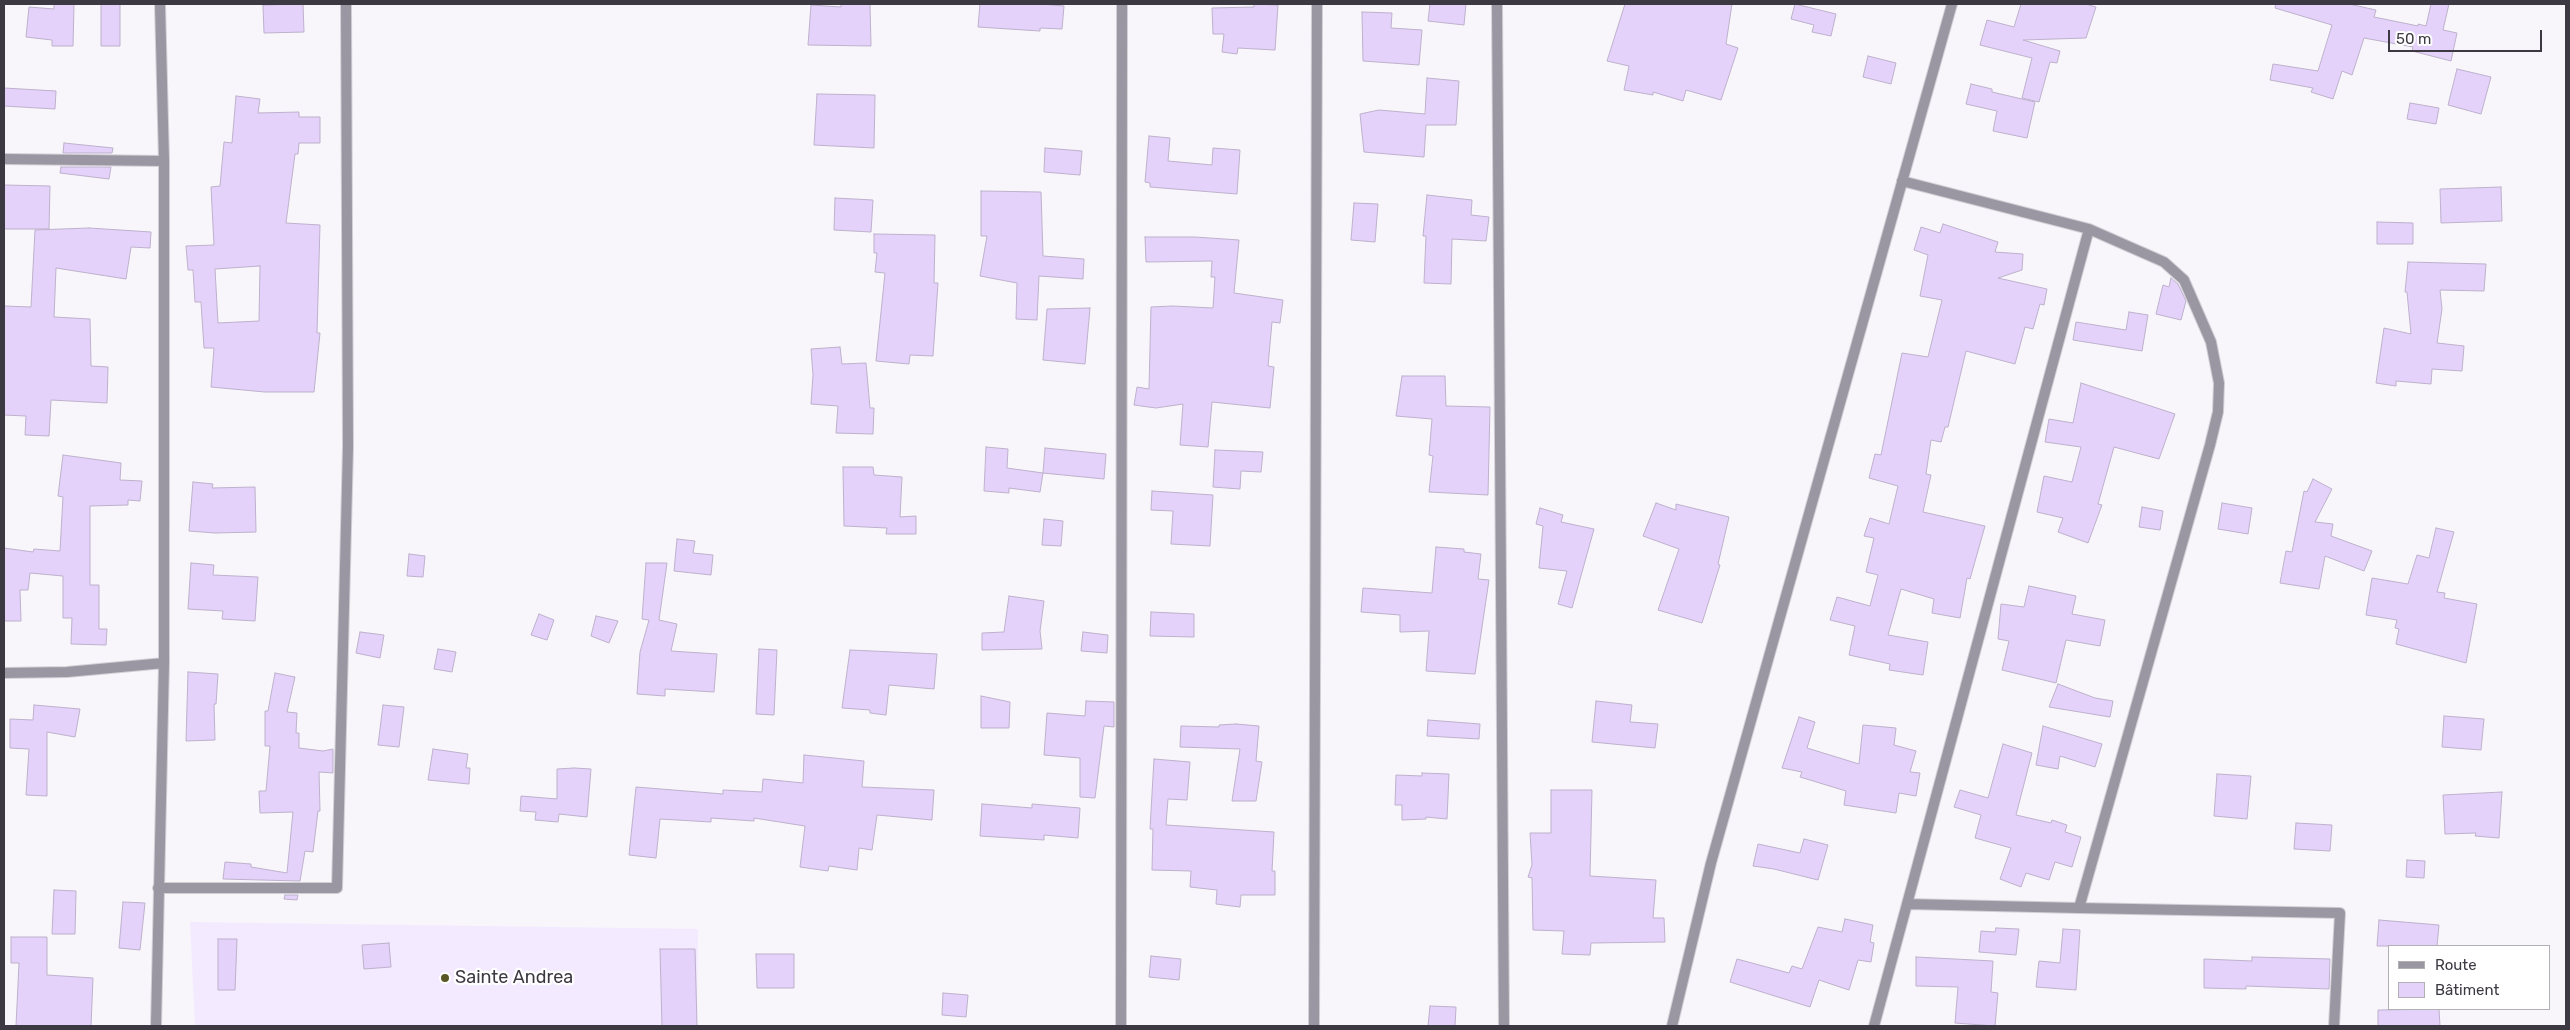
<!DOCTYPE html>
<html>
<head>
<meta charset="utf-8">
<style>
	body { margin:0 }
	#map { position:relative; width:2570px; height:1030px; overflow:hidden; background:#f8f5fb; font-family:Rubik,sans-serif }
	canvas { display:block }
	.frame { position:absolute; inset:0; border:5px solid #3d3943; pointer-events:none }
	.legend { position:absolute; left:2388px; top:945px; width:162px; height:65px; box-sizing:border-box; background:#fff; border:1px solid #b1b0b4; margin:0; padding:6px 9px; list-style:none; font-size:15px; color:#3d3943 }
	.legend li { display:flex; align-items:center; gap:10px; height:25px }
	.legend b { width:25px; border:1px solid #b1b0b4 }
	.scale { position:absolute; left:2388px; top:30px; width:154px; height:22px; box-sizing:border-box; border:2px solid #3d3943; border-top:0; padding-left:6px; font-size:15px; line-height:18px; white-space:nowrap; color:#3d3943; -webkit-text-stroke:4px #fff; paint-order:stroke }
</style>
</head>
<body>
<div id="map">
<canvas width="2570" height="1030"></canvas>
<div class="frame"></div>
<ul class="legend">
<li><b style="height:6px;background:#9b97a2"></b>Route</li>
<li><b style="height:14px;background:#e4d2fb"></b>Bâtiment</li>
</ul>
<div class="scale">50 m</div>
</div>
<script>
const context = document.querySelector('canvas').getContext('2d');
context.lineJoin = 'round';
function fillPath(path, color) { context.fillStyle = color; context.fill(path, 'evenodd'); }
const poly = rows => new Path2D(rows.map(r => 'M' + r).join(''));
function strokePath(path, color, width, dash) { context.strokeStyle = color; context.lineWidth = width; context.lineCap = dash ? 'butt' : 'round'; context.setLineDash(dash || []); context.stroke(path); }
function write(font, color, halo, rows, align = 'center') {
  context.font = font + ' Rubik,sans-serif'; context.lineWidth = 4.5; context.setLineDash([]); context.textBaseline = 'middle'; context.strokeStyle = halo; context.fillStyle = color; for (const [text, x, y, turn = 0] of rows) {
    context.save(); context.translate(x, y); context.rotate((+turn || 0) * Math.PI / 180); context.textAlign = isNaN(turn) ? turn : align; if (halo) context.strokeText(text, 0, 0); context.fillText(text, 0, 0); context.restore();
  }
}
fillPath(poly([
	[190,922,698,929,697,1026,195,1026]
]), '#f3eaff');
const building = poly([
	[54,4,74,4,73,46,52,46,52,40,26,37,29,7,54,9,54,4],
	[101,4,120,4,120,46,101,46,101,4],
	[303,4,304,32,264,33,263,5,303,4],
	[841,4,870,4,871,46,808,45,811,5,841,7,841,4],
	[980,4,1042,4,1064,6,1062,29,1040,28,1040,31,978,27,980,4],
	[1254,4,1278,5,1275,50,1238,48,1237,54,1222,52,1224,34,1213,34,1212,8,1254,7,1254,4],
	[1430,4,1466,4,1464,25,1428,21,1430,4],
	[1625,4,1732,4,1726,44,1738,48,1721,100,1686,90,1683,101,1653,92,1653,95,1624,90,1629,66,1607,61,1625,4],
	[1795,4,1836,14,1831,36,1812,32,1814,25,1791,19,1795,4],
	[2021,4,2086,4,2096,7,2086,38,2023,40,2060,51,2057,63,2050,62,2039,102,2022,98,2032,58,1980,45,1987,20,2014,27,2021,4],
	[2276,4,2349,4,2376,10,2374,17,2418,26,2418,24,2426,26,2431,4,2449,4,2443,30,2457,33,2451,61,2412,51,2413,47,2364,38,2352,75,2342,71,2333,99,2311,92,2313,88,2270,80,2273,64,2318,71,2332,25,2275,8,2276,4],
	[1362,12,1392,13,1391,28,1422,30,1419,65,1363,61,1362,12],
	[1868,56,1896,63,1891,84,1863,77,1868,56],
	[2457,69,2491,77,2481,114,2448,105,2457,69],
	[1427,78,1459,81,1456,125,1426,125,1424,157,1364,152,1360,114,1379,110,1425,114,1427,78],
	[1971,84,1992,89,1992,92,2035,102,2027,138,1993,131,1997,111,1966,104,1971,84],
	[4,88,56,91,55,109,4,106,4,88],
	[817,94,875,95,874,148,814,145,817,94],
	[236,96,260,99,258,113,299,112,299,117,320,117,320,143,299,143,298,154,295,154,286,223,320,225,317,333,320,333,314,392,265,392,211,387,214,348,204,348,201,302,195,302,193,270,188,270,186,246,214,245,211,187,220,186,224,142,232,143,236,96],
	[260,266,259,321,218,323,215,269,260,266],
	[2410,103,2439,108,2436,124,2407,119,2410,103],
	[1149,136,1170,138,1168,161,1212,165,1213,148,1240,150,1237,194,1150,187,1150,183,1145,182,1149,136],
	[64,143,113,148,112,153,63,153,64,143],
	[1045,148,1082,151,1080,175,1044,172,1045,148],
	[61,167,111,167,109,179,60,173,61,167],
	[4,185,50,186,49,229,4,229,4,185],
	[2501,187,2502,221,2441,223,2440,189,2501,187],
	[981,191,1041,192,1043,256,1084,259,1083,279,1039,276,1037,320,1016,319,1017,283,980,276,987,236,981,236,981,191],
	[1427,195,1472,200,1471,215,1489,217,1486,241,1452,239,1451,284,1424,283,1426,236,1423,236,1427,195],
	[835,198,873,200,871,232,834,230,835,198],
	[1354,203,1378,204,1375,242,1351,240,1354,203],
	[2377,222,2413,223,2413,244,2377,244,2377,222],
	[1943,224,1998,242,1995,252,2023,254,2022,270,1998,278,2047,289,2044,305,2040,304,2033,329,2025,327,2015,364,1966,351,1948,427,1945,427,1941,442,1931,440,1926,474,1931,475,1923,512,1985,526,1970,579,1967,578,1960,618,1932,613,1934,599,1901,589,1888,635,1928,642,1923,675,1889,670,1890,664,1849,655,1855,626,1830,620,1837,597,1870,606,1878,575,1866,572,1874,538,1864,536,1870,518,1889,524,1898,486,1869,478,1875,454,1881,455,1902,353,1928,357,1942,300,1920,296,1928,255,1914,250,1921,227,1940,233,1943,224],
	[89,228,151,232,150,248,131,247,126,279,56,268,54,317,90,319,91,366,108,367,107,403,51,400,49,436,25,435,26,416,4,415,4,306,31,307,35,230,89,228],
	[874,234,935,235,934,283,938,283,933,356,910,355,909,364,876,361,885,273,875,272,877,253,874,253,874,234],
	[1145,237,1195,237,1239,240,1234,293,1283,300,1280,323,1272,322,1268,366,1274,367,1270,408,1212,402,1208,447,1180,445,1183,404,1156,408,1134,405,1137,387,1149,389,1151,307,1173,306,1213,308,1215,277,1211,277,1212,261,1146,262,1145,237],
	[2408,262,2486,264,2484,291,2440,290,2442,309,2437,343,2464,346,2462,371,2432,369,2431,384,2396,381,2396,386,2376,383,2384,328,2411,334,2407,292,2405,292,2408,262],
	[2171,278,2178,284,2186,301,2181,320,2156,314,2163,285,2169,287,2171,278],
	[1090,308,1085,364,1043,360,1047,309,1090,308],
	[2129,312,2148,315,2142,351,2073,340,2076,322,2126,330,2129,312],
	[840,347,842,364,866,363,870,408,874,408,873,434,836,433,838,406,811,404,813,375,811,349,840,347],
	[1402,376,1445,376,1446,406,1490,407,1488,495,1429,492,1433,456,1429,455,1432,419,1396,416,1402,376],
	[2081,383,2175,414,2159,459,2114,447,2098,504,2102,505,2088,543,2058,532,2063,518,2037,512,2044,476,2072,482,2081,447,2045,442,2049,419,2073,423,2081,383],
	[986,447,1008,449,1007,468,1043,473,1040,492,1009,488,1009,493,984,491,986,447],
	[1045,448,1106,454,1104,479,1043,473,1045,448],
	[1215,450,1263,452,1261,472,1241,471,1240,489,1213,487,1215,450],
	[63,455,121,463,120,480,142,481,140,501,128,500,128,505,90,506,90,585,99,585,99,629,107,629,106,645,71,644,72,618,63,618,63,576,30,573,28,590,20,590,21,621,4,621,4,548,33,552,34,549,60,551,63,497,58,496,63,455],
	[843,467,873,467,874,475,902,477,900,517,916,516,916,534,886,534,887,528,844,526,843,467],
	[2313,479,2332,489,2315,522,2333,524,2331,536,2372,551,2364,571,2325,556,2319,589,2280,583,2286,551,2292,552,2304,491,2307,492,2313,479],
	[193,482,213,484,212,488,255,487,256,532,215,533,189,531,193,482],
	[1152,491,1213,495,1210,546,1171,544,1173,511,1151,510,1152,491],
	[1656,503,1676,510,1676,504,1729,517,1718,564,1720,565,1702,623,1658,610,1679,549,1643,536,1656,503],
	[2222,503,2252,508,2248,534,2218,529,2222,503],
	[2142,507,2163,511,2160,530,2139,527,2142,507],
	[1540,508,1563,515,1561,522,1594,529,1572,608,1558,604,1567,571,1539,568,1543,526,1536,524,1540,508],
	[1044,519,1063,521,1061,546,1042,545,1044,519],
	[2436,528,2454,532,2437,592,2445,593,2444,598,2477,604,2466,663,2396,644,2399,629,2395,628,2397,620,2366,615,2372,578,2408,584,2417,555,2429,558,2436,528],
	[677,539,695,541,693,553,713,555,711,575,674,571,677,539],
	[1436,547,1464,549,1464,552,1481,554,1478,579,1489,580,1475,674,1426,671,1429,631,1400,632,1400,615,1361,612,1363,588,1432,593,1436,547],
	[409,554,425,556,423,577,407,576,409,554],
	[191,563,214,565,213,575,258,577,255,621,222,619,223,611,188,609,191,563],
	[646,563,667,563,659,620,677,624,671,651,717,654,714,692,665,689,665,696,637,694,640,652,649,620,642,619,646,563],
	[2029,586,2076,596,2072,614,2105,620,2100,646,2066,640,2056,683,2002,670,2009,641,1998,639,2001,604,2024,607,2029,586],
	[1009,596,1044,601,1040,631,1042,649,982,650,982,633,1004,632,1009,596],
	[1151,612,1194,614,1194,637,1150,636,1151,612],
	[539,614,554,620,547,640,531,635,539,614],
	[596,616,618,621,609,643,591,636,596,616],
	[360,632,384,635,380,658,356,653,360,632],
	[1083,632,1108,635,1107,653,1081,651,1083,632],
	[438,649,456,652,452,672,434,669,438,649],
	[759,649,777,650,774,715,756,714,759,649],
	[850,650,937,654,934,689,889,685,886,715,870,713,870,710,842,708,850,650],
	[188,672,218,674,216,704,214,704,215,740,186,741,188,672],
	[275,673,295,677,287,712,297,713,296,733,299,733,299,748,323,751,333,749,333,773,319,772,320,811,318,811,313,852,305,851,300,881,223,879,225,862,251,864,251,867,287,873,293,812,260,813,259,791,266,791,270,746,265,746,265,711,268,711,275,673],
	[2058,684,2095,698,2113,701,2110,717,2049,707,2058,684],
	[981,696,1010,702,1009,728,981,728,981,696],
	[1086,701,1114,702,1114,727,1104,726,1095,798,1080,797,1080,758,1044,755,1047,713,1085,716,1086,701],
	[1596,701,1632,705,1630,722,1658,724,1655,748,1592,742,1596,701],
	[34,705,80,709,75,737,47,732,47,796,26,795,29,749,10,748,10,719,33,720,34,705],
	[383,705,404,707,399,747,378,745,383,705],
	[2444,716,2484,719,2481,750,2442,747,2444,716],
	[1799,717,1815,722,1807,748,1859,764,1863,725,1896,728,1894,745,1916,751,1910,772,1920,773,1916,796,1899,793,1896,813,1844,805,1846,791,1800,777,1802,772,1782,768,1799,717],
	[1428,720,1480,724,1479,739,1427,736,1428,720],
	[1236,724,1259,726,1256,761,1262,762,1256,801,1232,801,1240,749,1180,747,1181,726,1219,727,1219,725,1236,724],
	[2043,726,2102,744,2095,767,2060,756,2058,769,2036,765,2043,726],
	[2003,744,2032,753,2016,815,2051,823,2052,820,2067,825,2065,832,2081,837,2072,867,2055,862,2049,880,2026,873,2021,887,2000,879,2011,848,1975,838,1981,815,1954,807,1960,790,1988,798,2003,744],
	[433,749,468,754,466,768,470,768,469,784,428,780,433,749],
	[804,755,864,761,862,787,934,790,932,820,877,815,872,850,859,848,857,870,829,866,828,871,800,867,805,826,754,818,754,821,711,818,711,822,660,819,656,858,629,855,636,787,723,794,723,790,762,792,763,779,803,783,804,755],
	[1154,759,1190,762,1187,800,1168,799,1166,825,1274,832,1272,871,1275,871,1275,895,1241,895,1240,907,1216,904,1217,890,1190,887,1191,871,1152,870,1153,829,1150,829,1154,759],
	[574,768,591,769,587,817,559,814,558,822,535,820,536,812,520,811,521,796,557,799,557,769,574,768],
	[1422,773,1449,774,1447,819,1426,817,1426,819,1402,820,1402,805,1395,805,1396,775,1422,776,1422,773],
	[2217,774,2251,776,2247,819,2214,816,2217,774],
	[1551,790,1592,790,1590,876,1656,880,1653,918,1664,918,1665,942,1591,943,1590,955,1562,954,1564,931,1533,930,1532,878,1528,877,1532,865,1530,833,1551,833,1551,790],
	[2502,792,2499,838,2475,836,2476,833,2445,834,2443,795,2502,792],
	[982,804,1032,808,1032,804,1080,808,1078,838,1044,835,1044,840,980,836,982,804],
	[2296,823,2332,825,2330,851,2294,849,2296,823],
	[1804,839,1828,845,1818,880,1774,869,1753,866,1758,844,1800,853,1804,839],
	[2407,860,2425,861,2424,878,2406,877,2407,860],
	[54,890,76,891,75,934,52,934,54,890],
	[285,895,298,895,297,900,284,899,285,895],
	[123,902,145,903,140,950,119,948,123,902],
	[1845,919,1873,925,1870,942,1874,943,1871,962,1858,960,1849,990,1819,980,1810,1007,1730,982,1737,959,1789,973,1792,966,1802,969,1818,927,1842,932,1845,919],
	[2379,920,2439,925,2437,946,2377,946,2379,920],
	[1996,928,2019,929,2016,955,1979,952,1981,931,1995,932,1996,928],
	[2063,929,2080,930,2076,990,2036,987,2039,961,2060,963,2063,929],
	[11,937,47,937,47,975,93,978,91,1026,16,1026,19,963,11,963,11,937],
	[218,939,237,939,235,990,218,990,218,939],
	[389,943,391,967,364,969,362,945,389,943],
	[660,949,695,949,697,1026,662,1026,660,949],
	[756,954,794,954,794,988,757,988,756,954],
	[1151,956,1181,959,1179,980,1149,977,1151,956],
	[1916,957,1993,961,1991,992,1998,993,1995,1026,1955,1023,1958,987,1916,986,1916,957],
	[2252,957,2330,959,2329,989,2246,986,2246,989,2204,988,2204,959,2252,961,2252,957],
	[943,993,968,995,966,1017,942,1015,943,993],
	[1430,1006,1456,1007,1455,1026,1428,1026,1430,1006],
	[2439,1009,2440,1026,2378,1026,2378,1010,2439,1009]
]);
fillPath(building, '#e4d2fb');
strokePath(building, '#bdb1cb', 1);
const street = poly([
	[1497,4,1504,1026],
	[4,159,164,161],
	[1902,181,2089,229,1907,904],
	[4,673,67,672,164,663],
	[158,888,337,888,348,447,346,4],
	[2079,908,2340,913,2334,1026],
	[156,1026,164,663,164,161,160,4],
	[1121,1026,1122,4],
	[1314,1026,1317,4],
	[1672,1026,1711,863,1952,4],
	[1874,1026,1907,904,2079,908,2210,445,2218,412,2219,383,2211,342,2184,280,2164,262,2089,229]
]);
strokePath(street, '#d3cfd6', 12);
strokePath(street, '#9b97a2', 10);
for (const [x, y, r, color] of [
	[445,978,5,"#595825"]
]) { const dot = new Path2D(); dot.arc(x, y, r, 0, 2 * Math.PI); context.fillStyle = color; context.fill(dot); strokePath(dot, '#fff', 2); }
write('18px', '#3d3943', '#fff', [
	["Sainte Andrea",455,978]
], 'left');
</script>
</body>
</html>
